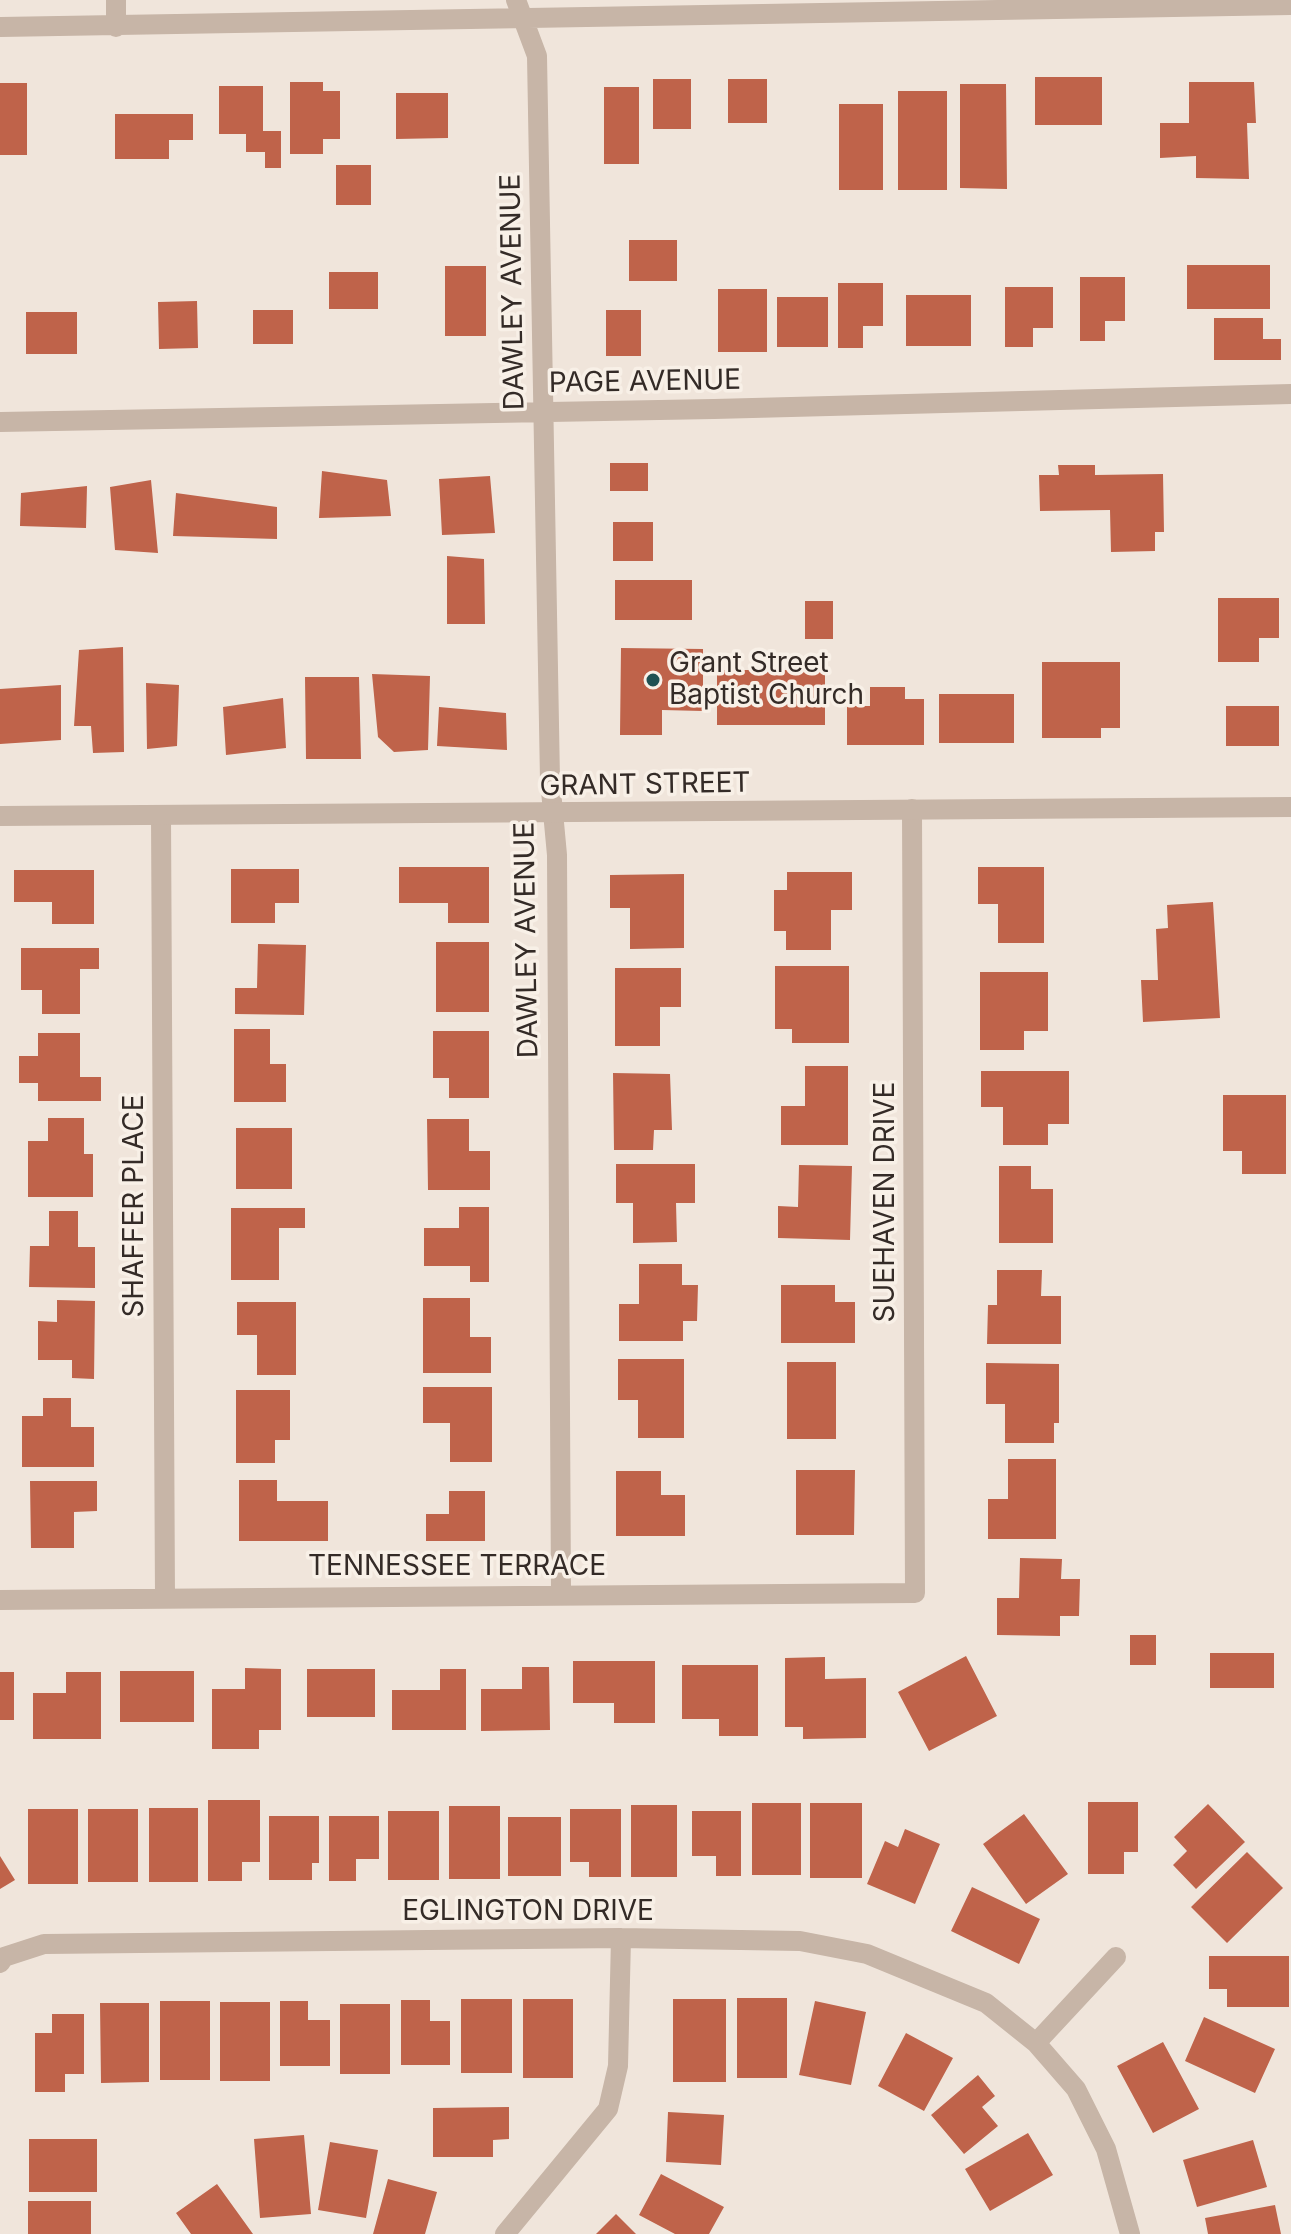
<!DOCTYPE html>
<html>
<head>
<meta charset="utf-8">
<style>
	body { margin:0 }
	canvas { display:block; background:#f0e5db }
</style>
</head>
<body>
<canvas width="1291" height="2234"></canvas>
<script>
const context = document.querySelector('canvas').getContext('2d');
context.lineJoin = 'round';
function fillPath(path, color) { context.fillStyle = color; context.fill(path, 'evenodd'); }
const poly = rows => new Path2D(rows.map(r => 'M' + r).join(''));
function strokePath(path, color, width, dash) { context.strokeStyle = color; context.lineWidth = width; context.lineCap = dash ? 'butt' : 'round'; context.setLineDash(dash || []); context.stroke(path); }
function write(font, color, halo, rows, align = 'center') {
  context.font = font + ' Inter,sans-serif'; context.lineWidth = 7; context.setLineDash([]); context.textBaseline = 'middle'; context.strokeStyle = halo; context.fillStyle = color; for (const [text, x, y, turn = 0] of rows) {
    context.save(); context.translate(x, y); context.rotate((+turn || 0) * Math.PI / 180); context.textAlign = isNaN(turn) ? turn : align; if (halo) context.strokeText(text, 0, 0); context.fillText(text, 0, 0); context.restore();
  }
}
fillPath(poly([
	[1035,77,1102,77,1102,125,1035,125],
	[653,79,691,79,691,129,653,129],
	[728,79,767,79,767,123,728,123],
	[290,82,323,82,323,91,340,91,340,139,323,139,323,154,290,154],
	[1189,82,1254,82,1256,123,1247,123,1249,179,1196,178,1196,156,1160,158,1160,123,1189,123],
	[0,83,27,83,27,155,0,155],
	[960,84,1006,84,1007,189,960,188],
	[219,86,263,86,263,131,281,131,281,168,265,168,265,152,246,152,246,134,219,134],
	[604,87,639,87,639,164,604,164],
	[898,91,947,91,947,190,898,190],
	[396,93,448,93,448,138,396,139],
	[839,104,883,104,883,190,839,190],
	[115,114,193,114,193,140,169,140,169,159,115,159],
	[336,165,371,165,371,205,336,205],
	[629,240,677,240,677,281,629,281],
	[1187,265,1270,265,1270,309,1187,309],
	[445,266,486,266,486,336,445,336],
	[329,272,378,272,378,309,329,309],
	[1080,277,1125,277,1125,321,1105,321,1105,341,1080,341],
	[838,283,883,283,883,326,863,326,863,348,838,348],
	[1005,287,1053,287,1053,328,1033,328,1033,347,1005,347],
	[718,289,767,289,767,352,718,352],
	[906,295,971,295,971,346,906,346],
	[777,297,828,297,828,347,777,347],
	[197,301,198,348,159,349,158,302],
	[253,310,293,310,293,344,253,344],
	[606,310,641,310,641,356,606,356],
	[26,312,77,312,77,354,26,354],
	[1214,318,1263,318,1263,339,1281,339,1281,360,1214,360],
	[610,463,648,463,648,491,610,491],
	[1058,465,1095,465,1095,475,1163,474,1164,532,1155,532,1155,551,1111,552,1110,510,1040,511,1039,475,1059,475],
	[322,471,387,480,391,516,319,518],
	[490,476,495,533,442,535,439,479],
	[151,480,158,553,115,550,110,487],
	[87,486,86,528,20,526,21,493],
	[176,493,277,507,277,539,173,536],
	[613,522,653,522,653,561,613,561],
	[447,556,484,559,485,624,447,624],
	[615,580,692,580,692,620,615,620],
	[1218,598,1279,598,1279,638,1259,638,1259,662,1218,662],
	[805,601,833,601,833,639,805,639],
	[123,647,124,752,93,753,91,726,74,726,79,650],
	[621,648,703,649,703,711,662,710,662,735,620,735],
	[1042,662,1120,662,1120,728,1101,728,1101,738,1042,738],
	[717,670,825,670,825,725,717,725],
	[372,674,430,676,428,750,394,752,378,737],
	[305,677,359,677,361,759,306,759],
	[146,683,179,685,177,746,147,749],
	[61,685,61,740,0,744,0,689],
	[870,687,905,687,905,699,924,699,924,745,847,745,847,706,870,706],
	[939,694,1014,694,1014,743,939,743],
	[283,698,286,748,226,755,223,707],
	[1226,706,1279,706,1279,746,1226,746],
	[439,707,506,713,507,750,437,746],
	[399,867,489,867,489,923,448,923,448,903,399,903],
	[978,867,1044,867,1044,943,998,943,998,904,978,904],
	[231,869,299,869,299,903,275,903,275,923,231,923],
	[14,870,94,870,94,924,52,924,52,902,14,902],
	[787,872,852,872,852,910,831,910,831,950,786,950,786,931,774,931,774,890,787,890],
	[684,874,684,948,630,949,630,908,610,908,610,875],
	[1213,902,1220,1018,1143,1022,1141,980,1158,980,1156,929,1168,928,1167,905],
	[436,942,489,942,489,1012,436,1012],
	[258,944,306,945,304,1015,235,1014,235,988,257,988],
	[21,948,99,948,99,969,80,969,80,1014,42,1014,42,990,21,990],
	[775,966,849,966,849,1043,792,1043,792,1029,775,1029],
	[615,968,681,968,681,1007,660,1007,660,1046,615,1046],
	[980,972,1048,972,1048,1031,1024,1031,1024,1050,980,1050],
	[234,1029,270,1029,270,1064,286,1064,286,1102,234,1102],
	[433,1031,489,1031,489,1098,449,1098,449,1078,433,1078],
	[38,1033,80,1033,80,1077,101,1077,101,1101,38,1101,38,1083,19,1083,19,1056,38,1056],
	[805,1066,848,1066,848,1145,781,1145,781,1106,805,1106],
	[981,1071,1069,1071,1069,1124,1048,1124,1048,1145,1003,1145,1003,1107,981,1107],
	[613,1073,670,1074,672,1130,654,1130,653,1150,614,1150],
	[1223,1095,1286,1095,1286,1174,1242,1174,1242,1151,1223,1151],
	[48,1118,84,1118,84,1154,93,1154,93,1197,28,1197,28,1141,48,1141],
	[427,1119,469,1119,469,1151,490,1151,490,1190,428,1190],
	[236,1128,292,1128,292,1189,236,1189],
	[616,1164,695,1164,695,1203,676,1203,677,1242,633,1243,633,1203,616,1203],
	[799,1165,852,1166,850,1240,778,1238,778,1206,798,1207],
	[999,1166,1031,1166,1031,1189,1053,1189,1053,1243,999,1243],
	[459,1207,489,1207,489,1282,470,1282,470,1266,424,1266,424,1228,459,1228],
	[231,1208,305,1208,305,1228,279,1228,279,1280,231,1280],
	[49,1211,78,1211,78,1247,95,1247,95,1288,29,1287,30,1246,49,1246],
	[639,1264,682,1264,682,1285,698,1285,697,1321,683,1321,683,1341,619,1341,619,1304,639,1304],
	[997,1270,1042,1270,1041,1296,1061,1296,1061,1344,987,1344,988,1305,997,1305],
	[781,1285,835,1285,835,1302,855,1302,855,1343,781,1343],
	[423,1298,470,1298,470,1337,491,1337,491,1373,423,1373],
	[57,1300,95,1301,94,1379,72,1378,72,1360,38,1360,38,1321,57,1322],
	[237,1302,296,1302,296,1375,257,1375,257,1335,237,1335],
	[618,1359,684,1359,684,1438,638,1438,638,1400,618,1400],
	[787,1362,836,1362,836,1439,787,1439],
	[986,1363,1059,1364,1059,1423,1054,1423,1054,1443,1005,1443,1005,1404,986,1404],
	[423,1387,492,1387,492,1462,450,1462,450,1423,423,1423],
	[236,1390,290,1390,290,1440,275,1440,275,1463,236,1463],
	[43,1398,71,1398,71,1427,94,1427,94,1467,22,1467,22,1416,43,1416],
	[1008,1459,1056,1459,1056,1539,988,1539,988,1499,1008,1499],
	[796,1470,855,1470,854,1535,796,1535],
	[616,1471,661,1471,661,1495,685,1495,685,1536,616,1536],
	[239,1480,277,1480,277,1501,328,1501,328,1541,239,1541],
	[30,1481,97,1481,97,1511,74,1512,74,1548,31,1548],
	[449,1491,485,1491,485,1541,426,1541,426,1514,449,1514],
	[1020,1558,1062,1559,1061,1579,1080,1579,1079,1616,1060,1616,1060,1636,997,1635,997,1598,1019,1598],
	[1130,1635,1156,1635,1156,1665,1130,1665],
	[1210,1653,1274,1653,1274,1688,1210,1688],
	[966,1656,997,1716,929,1751,898,1692],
	[825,1657,825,1679,866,1678,866,1738,803,1739,803,1727,785,1727,785,1658],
	[573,1661,655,1661,655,1723,614,1723,614,1703,573,1703],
	[682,1665,758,1665,758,1736,719,1736,719,1719,682,1719],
	[522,1667,549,1667,550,1730,481,1731,481,1689,522,1689],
	[245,1668,281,1669,281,1730,259,1730,259,1749,212,1749,212,1689,245,1689],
	[307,1669,375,1669,375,1717,307,1717],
	[440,1669,466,1669,466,1730,392,1730,392,1690,440,1690],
	[120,1671,194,1671,194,1722,120,1722],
	[0,1672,14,1672,14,1720,0,1720],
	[66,1672,101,1672,101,1739,33,1739,33,1693,66,1693],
	[208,1800,260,1800,260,1862,242,1862,242,1881,208,1881],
	[1088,1802,1138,1802,1138,1852,1124,1852,1124,1874,1088,1874],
	[752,1803,801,1803,801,1875,752,1875],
	[810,1803,862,1803,862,1878,810,1878],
	[1208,1804,1245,1842,1196,1889,1173,1865,1187,1851,1174,1837],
	[631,1805,677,1805,677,1877,631,1877],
	[449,1806,500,1806,500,1879,449,1879],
	[149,1808,198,1808,198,1882,149,1882],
	[28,1809,78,1809,78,1884,28,1884],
	[88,1809,138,1809,138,1882,88,1882],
	[570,1809,621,1809,621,1877,589,1877,589,1862,570,1862],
	[388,1811,439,1811,439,1880,388,1880],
	[692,1811,741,1811,741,1876,716,1876,716,1856,692,1856],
	[1024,1814,1068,1874,1026,1904,983,1844],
	[269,1816,319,1816,319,1863,312,1863,312,1880,269,1880],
	[329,1816,379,1816,379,1859,356,1859,356,1881,329,1881],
	[508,1817,561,1817,561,1876,508,1876],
	[905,1829,940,1844,915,1904,867,1884,885,1841,898,1847],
	[1247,1852,1283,1888,1227,1943,1191,1907],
	[0,1856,15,1880,0,1889],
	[972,1887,1040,1919,1019,1964,951,1931],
	[1209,1956,1289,1956,1289,2007,1227,2007,1227,1989,1209,1989],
	[737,1998,787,1998,787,2078,737,2078],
	[461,1999,512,1999,512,2073,461,2073],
	[523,1999,573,1999,573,2078,523,2078],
	[673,1999,726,1999,726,2082,673,2082],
	[401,2000,430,2000,430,2021,450,2021,450,2065,401,2065],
	[160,2001,210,2001,210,2080,160,2080],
	[280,2001,308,2001,308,2020,330,2020,330,2066,280,2066],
	[815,2001,866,2012,851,2085,799,2075],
	[220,2002,270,2002,270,2081,220,2081],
	[100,2003,149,2003,149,2082,101,2083],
	[340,2004,390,2004,390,2074,340,2074],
	[52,2014,84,2014,84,2074,65,2074,65,2092,35,2092,35,2033,52,2033],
	[1204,2017,1275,2049,1255,2093,1185,2061],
	[906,2033,953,2058,924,2111,878,2086],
	[1163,2042,1199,2109,1153,2133,1117,2066],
	[978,2075,995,2096,982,2107,998,2126,964,2154,931,2115],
	[509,2107,509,2139,493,2140,493,2157,433,2157,433,2108],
	[668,2112,724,2115,721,2165,666,2162],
	[1028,2133,1053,2175,990,2211,965,2169],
	[304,2135,311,2214,260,2218,254,2139],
	[29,2139,97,2139,97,2192,29,2192],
	[1253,2140,1267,2187,1197,2207,1183,2160],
	[330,2142,378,2150,366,2218,318,2210],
	[661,2174,724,2207,709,2234,675,2234,639,2215],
	[388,2179,437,2192,425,2234,373,2234],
	[217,2184,253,2234,191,2234,176,2213],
	[28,2201,91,2201,91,2234,28,2234],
	[1275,2205,1281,2234,1208,2234,1205,2218],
	[616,2214,636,2234,596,2234]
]), '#bf634a');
strokePath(poly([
	[116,0,116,27],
	[516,0,537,56,550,780,557,855,561,1594],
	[0,27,1291,5],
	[0,422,714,409,1291,394],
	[161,815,165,1598],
	[0,1600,915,1593,912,809],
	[0,1963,4,1957,44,1944,621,1938,800,1941,867,1954,986,2003,1036,2043,1076,2089,1106,2149,1130,2234],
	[1036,2043,1116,1957],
	[505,2234,608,2109,618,2066,621,1938]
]), '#c7b5a7', 20);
strokePath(poly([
	[0,816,1291,807]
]), '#c7b5a7', 20);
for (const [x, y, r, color] of [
	[653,680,8,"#1f5153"]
]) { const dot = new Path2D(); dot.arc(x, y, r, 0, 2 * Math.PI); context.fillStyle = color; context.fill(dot); strokePath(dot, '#f8f0e7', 3); }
write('28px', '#342b27', '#f8f0e7', [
	["DAWLEY AVENUE",513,292,-91],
	["PAGE AVENUE",645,382,-1],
	["GRANT STREET",645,785,-1],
	["DAWLEY AVENUE",527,940,-91],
	["SUEHAVEN DRIVE",886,1202,-90],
	["SHAFFER PLACE",135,1206,-90],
	["TENNESSEE TERRACE",457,1567],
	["EGLINGTON DRIVE",528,1912]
]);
write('28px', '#342b27', '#f8f0e7', [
	["Grant Street",669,664],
	["Baptist Church",669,696]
], 'left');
</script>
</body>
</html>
